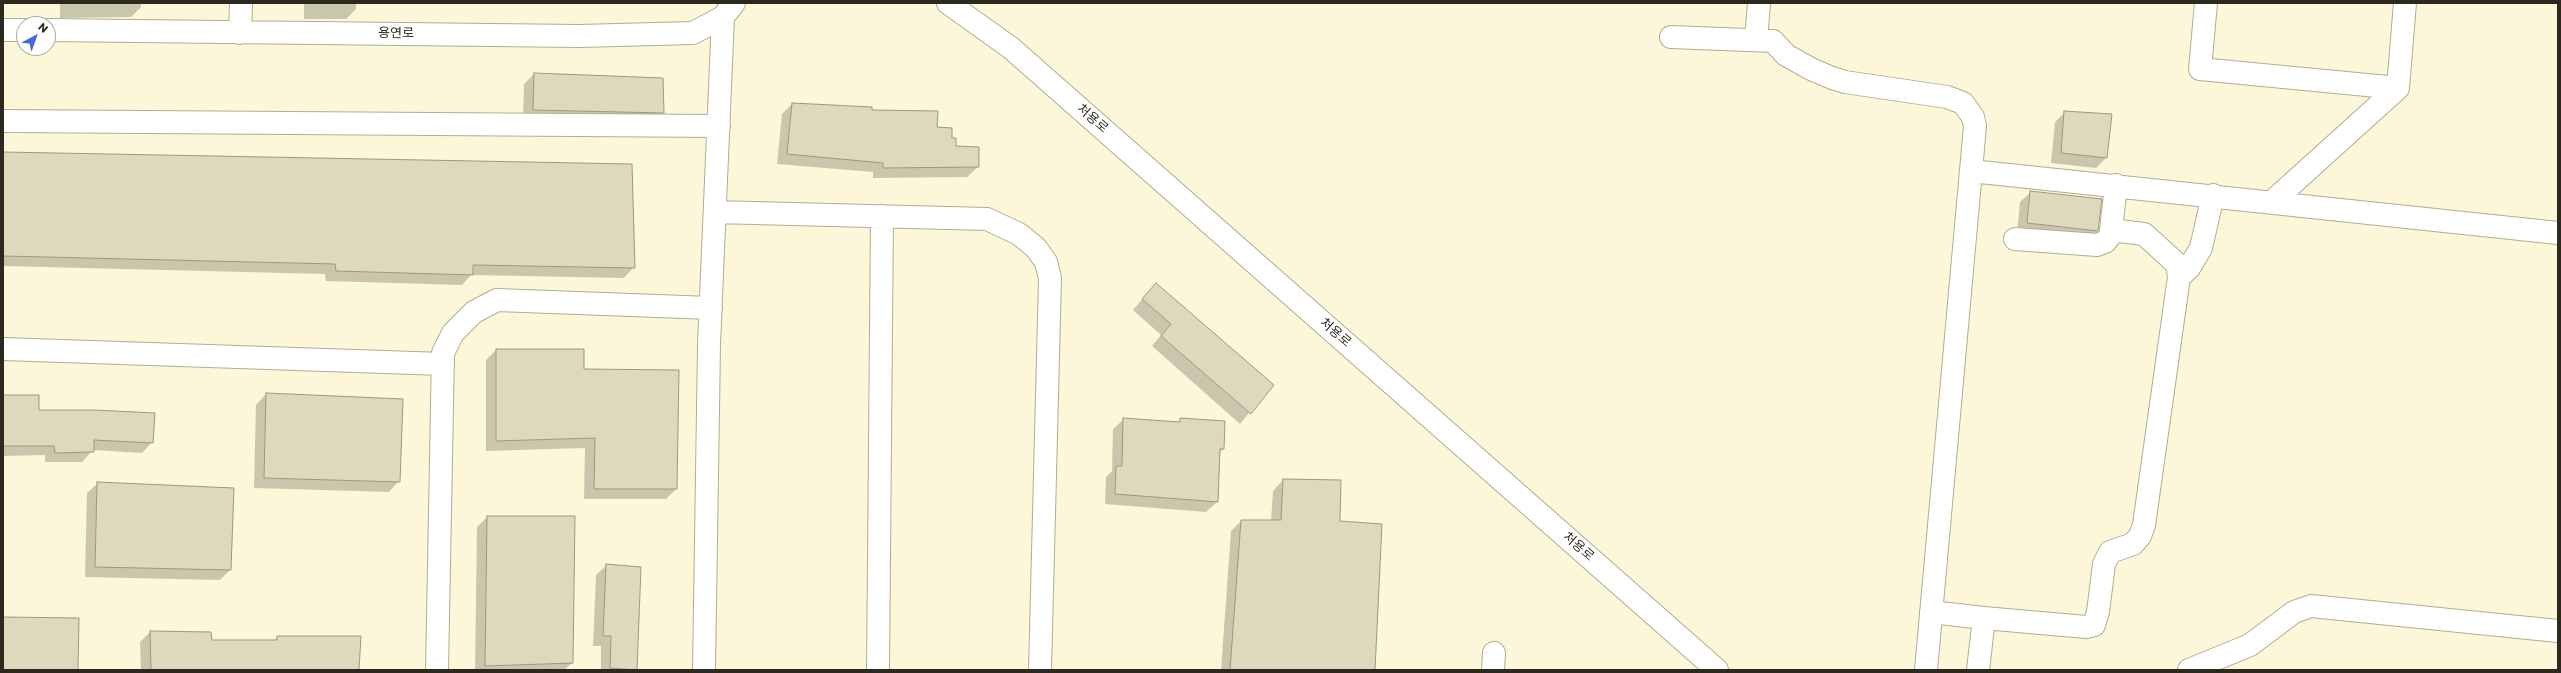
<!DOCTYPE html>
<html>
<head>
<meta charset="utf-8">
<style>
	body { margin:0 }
	#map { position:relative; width:2561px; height:673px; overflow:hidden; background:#fdf7d9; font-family:Poppins,sans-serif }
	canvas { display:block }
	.frame { position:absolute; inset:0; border:4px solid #2c291e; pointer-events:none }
	.north { position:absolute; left:16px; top:16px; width:40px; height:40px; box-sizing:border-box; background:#fff; border:1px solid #aba9a5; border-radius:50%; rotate:41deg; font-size:11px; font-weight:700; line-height:16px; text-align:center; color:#2c291e }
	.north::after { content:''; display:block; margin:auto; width:14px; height:18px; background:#4c67dc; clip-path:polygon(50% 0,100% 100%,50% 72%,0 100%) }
</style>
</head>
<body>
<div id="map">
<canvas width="2561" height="673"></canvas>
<div class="frame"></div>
<div class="north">N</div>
</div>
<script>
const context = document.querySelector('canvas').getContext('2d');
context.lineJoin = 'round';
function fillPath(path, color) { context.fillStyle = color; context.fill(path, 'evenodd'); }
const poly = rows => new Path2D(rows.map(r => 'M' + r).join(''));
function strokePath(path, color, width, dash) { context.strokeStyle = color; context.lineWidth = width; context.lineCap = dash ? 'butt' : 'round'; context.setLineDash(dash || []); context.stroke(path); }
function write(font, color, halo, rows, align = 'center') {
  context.font = font + ' Poppins,"Noto Sans KR",sans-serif'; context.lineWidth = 3; context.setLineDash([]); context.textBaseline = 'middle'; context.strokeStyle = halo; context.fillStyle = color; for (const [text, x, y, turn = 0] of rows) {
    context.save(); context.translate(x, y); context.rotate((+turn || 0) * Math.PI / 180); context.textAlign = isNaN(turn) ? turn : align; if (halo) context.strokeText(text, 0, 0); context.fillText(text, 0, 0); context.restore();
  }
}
fillPath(poly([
	[60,3,141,3,141,7,131,17,60,18],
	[304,3,356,3,356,9,346,19,304,19],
	[534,74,662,79,663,113,653,123,523,119,524,84],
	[792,104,871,111,936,128,978,167,967,177,873,178,873,172,777,164,782,114],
	[2065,112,2106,158,2096,168,2051,163,2055,122],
	[3,153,634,267,624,278,471,275,462,285,326,281,325,274,3,266],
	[2031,192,2097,231,2086,241,2017,233,2020,202],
	[1146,295,1272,385,1240,424,1152,346,1161,335,1133,310],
	[496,350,583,370,676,489,666,499,584,499,585,448,486,451,486,360],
	[266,394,399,481,389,492,254,488,256,405],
	[3,396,38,411,152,442,142,453,93,450,82,462,45,462,45,455,3,456],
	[1124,419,1178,423,1181,420,1223,449,1219,453,1217,502,1206,512,1105,504,1106,477,1112,471,1113,429],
	[1283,480,1339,522,1374,670,1221,670,1231,531,1241,521,1271,521,1273,491],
	[98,483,230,570,220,580,85,577,87,493],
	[487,517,572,663,564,670,475,670,477,527],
	[607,565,640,568,636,670,601,670,601,646,593,646,596,575],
	[150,632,211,641,274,641,277,637,358,670,141,670,140,642]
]), '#0003');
const building = poly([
	[534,73,663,78,664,113,533,110,534,73],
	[792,103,872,107,872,110,938,111,937,127,952,128,952,138,956,138,956,146,979,147,979,167,883,168,883,163,787,154,792,103],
	[2064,111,2112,114,2107,158,2061,153,2064,111],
	[3,152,632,164,635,268,473,265,473,275,336,271,335,264,3,256,3,152],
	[2030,191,2102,199,2098,231,2027,223,2030,191],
	[1156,283,1274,385,1251,414,1161,336,1171,324,1142,299,1156,283],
	[496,349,584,349,584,369,679,370,677,489,594,489,595,438,496,441,496,349],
	[266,393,403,399,400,482,264,478,266,393],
	[3,395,39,395,39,410,95,410,155,413,153,443,94,440,94,452,55,453,54,446,3,446,3,395],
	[1123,418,1180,422,1180,418,1225,421,1224,449,1220,449,1218,502,1115,494,1116,466,1122,466,1123,418],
	[1283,479,1341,480,1340,521,1382,524,1375,670,1230,670,1241,520,1281,520,1283,479],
	[97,482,234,488,231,570,95,567,97,482],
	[487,516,575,516,573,663,485,666,487,516],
	[606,564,641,567,637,670,610,668,611,636,603,636,606,564],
	[3,617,79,618,78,670,3,670,3,617],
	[150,631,211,632,212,640,277,640,277,636,361,636,359,670,151,670,150,631]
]);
fillPath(building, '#ded9bc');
strokePath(building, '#9d977c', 1);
const minor = poly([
	[948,3,1011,48,1717,670],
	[2206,3,2200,69,2398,88,2405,3],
	[3,30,24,30],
	[48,30,579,36,693,33,723,17,734,3],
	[240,33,241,3],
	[1671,37,1773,41,1786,55,1811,69,1832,78,1845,82,1947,97,1963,103,1973,117,1975,126,1926,670],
	[1756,40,1759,3],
	[3,121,719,126],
	[1971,171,2558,233],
	[2116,185,2111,230,2144,234,2177,264,2179,277],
	[2273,201,2398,88],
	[715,212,987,219,1019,234,1036,248,1046,262,1050,278,1040,670],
	[2015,239,2097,245,2105,242,2110,236,2111,230],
	[3,349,443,364],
	[1931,612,1984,618,1978,670],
	[1984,618,2086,627,2094,625,2098,612,2104,564,2110,552,2133,544,2140,536,2144,525,2179,277,2189,268,2201,248,2213,195],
	[437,670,443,353,453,333,474,312,497,300,711,308],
	[704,670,709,344,723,17],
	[878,670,882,216],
	[1493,670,1494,653],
	[2189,670,2250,645,2294,612,2311,606,2558,631]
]);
strokePath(minor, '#b2ac90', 24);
strokePath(minor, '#fff', 22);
write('13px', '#2c291e', '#fff', [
	["용연로",396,34,1],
	["처용로",1092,119,41],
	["처용로",1335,333,41],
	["처용로",1578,547,41]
]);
</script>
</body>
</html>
